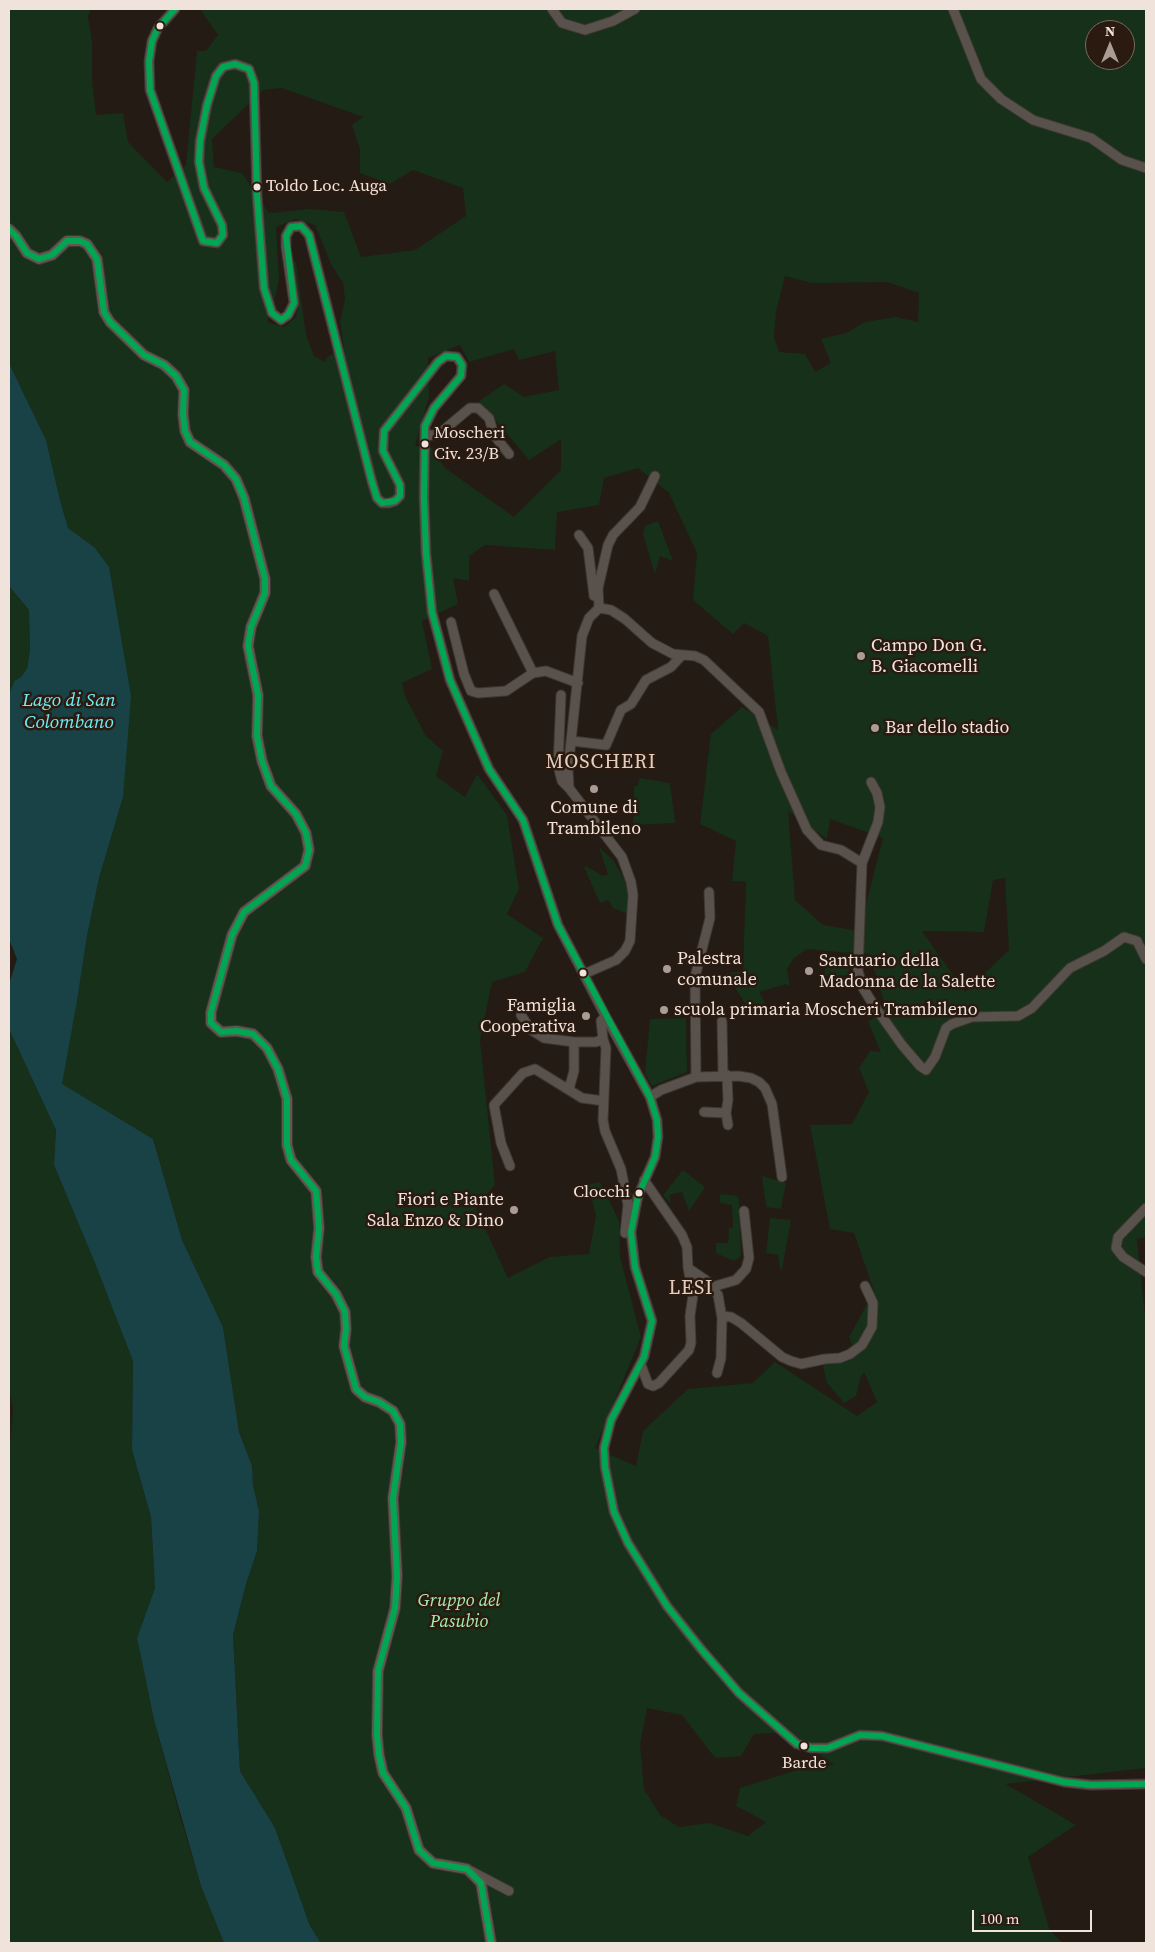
<!DOCTYPE html>
<html>
<head>
<meta charset="utf-8">
<style>
	body { margin:0 }
	#map { position:relative; width:1155px; height:1952px; overflow:hidden; background:#241b15; font-family:"Source Serif 4",serif }
	canvas { display:block }
	.frame { position:absolute; inset:0; border:10px solid #efe3dc; pointer-events:none }
	.north { position:absolute; left:1085px; top:20px; width:50px; height:50px; box-sizing:border-box; background:#2a1a0f; border:1px solid #796a61; border-radius:50%; rotate:0deg; font-size:14px; font-weight:700; line-height:20px; text-align:center; color:#efe3dc }
	.north::after { content:''; display:block; margin:auto; width:18px; height:22px; background:#a89d96; clip-path:polygon(50% 0,100% 100%,50% 72%,0 100%) }
	.scale { position:absolute; left:972px; top:1910px; width:120px; height:22px; box-sizing:border-box; border:2px solid #efe3dc; border-top:0; padding-left:6px; font-size:15px; line-height:18px; white-space:nowrap; color:#efe3dc; -webkit-text-stroke:4px #2a1a0f; paint-order:stroke }
</style>
</head>
<body>
<div id="map">
<canvas width="1155" height="1952"></canvas>
<div class="frame"></div>
<div class="north">N</div>
<div class="scale">100 m</div>
</div>
<script>
const context = document.querySelector('canvas').getContext('2d');
context.lineJoin = 'round';
function fillPath(path, color) { context.fillStyle = color; context.fill(path, 'evenodd'); }
const poly = rows => new Path2D(rows.map(r => 'M' + r).join(''));
function strokePath(path, color, width, dash) { context.strokeStyle = color; context.lineWidth = width; context.lineCap = dash ? 'butt' : 'round'; context.setLineDash(dash || []); context.stroke(path); }
function write(font, color, halo, rows, align = 'center') {
  context.font = font + ' "Source Serif 4",serif'; context.lineWidth = 5; context.setLineDash([]); context.textBaseline = 'middle'; context.strokeStyle = halo; context.fillStyle = color; for (const [text, x, y, turn = 0] of rows) {
    context.save(); context.translate(x, y); context.rotate((+turn || 0) * Math.PI / 180); context.textAlign = isNaN(turn) ? turn : align; if (halo) context.strokeText(text, 0, 0); context.fillText(text, 0, 0); context.restore();
  }
}
fillPath(poly([
	[9,9,91,9,88,16,92,42,92,80,96,115,123,113,128,142,167,182,186,165,197,51,206,51,218,35,200,9,1146,9,1146,1237,1137,1239,1146,1326,1146,1768,1006,1784,1076,1825,1028,1857,1050,1931,1063,1943,321,1943,310,1926,275,1828,240,1771,233,1635,246,1584,257,1551,259,1511,253,1485,252,1466,239,1432,223,1327,182,1240,153,1139,61,1084,77,1001,87,936,99,878,123,797,94,547,68,528,60,500,46,440,9,363],
	[1095,30,1125,30,1125,60,1095,60],
	[282,88,363,117,352,125,360,149,360,173,390,184,413,170,463,188,466,216,415,250,361,257,344,212,310,209,269,213,242,173,214,167,212,139,263,90],
	[295,219,315,225,331,264,343,283,345,299,340,322,344,348,327,357,325,362,314,356,306,335,296,262,293,262,298,306,296,317,284,327,267,322,276,294,279,278,276,227],
	[785,276,812,283,887,282,919,293,918,322,896,317,865,322,846,333,821,339,831,363,815,372,805,354,779,352,774,337,776,312],
	[460,345,469,362,514,349,519,360,555,351,559,390,524,397,504,384,479,401,529,460,561,439,561,470,514,517,445,468,432,448,415,446,429,397,428,358],
	[638,468,669,493,697,553,693,600,733,634,744,623,768,636,778,730,742,707,711,734,700,824,736,841,732,881,746,882,743,971,726,973,753,1016,769,1010,759,992,786,984,790,986,787,969,794,958,807,949,859,954,869,953,886,1008,868,1022,881,1052,870,1051,859,1068,869,1092,852,1124,810,1125,830,1229,854,1233,874,1291,849,1337,856,1354,849,1359,828,1363,823,1366,827,1383,844,1403,856,1396,860,1379,864,1372,877,1402,857,1416,775,1362,753,1383,688,1389,643,1431,636,1466,595,1448,641,1337,620,1257,619,1221,600,1182,588,1185,596,1216,589,1254,550,1257,508,1278,475,1207,495,1185,480,1040,492,982,525,972,543,938,507,914,519,889,507,815,477,774,465,797,436,776,443,751,426,736,405,696,402,683,432,669,422,621,458,604,453,578,469,581,469,556,485,545,555,550,557,512,599,505,604,478],
	[788,811,827,839,830,819,883,838,859,931,823,925,795,900],
	[1005,878,1009,950,965,992,922,931,984,932,993,880],
	[647,1708,682,1715,715,1758,741,1756,754,1734,788,1732,834,1765,797,1770,740,1788,736,1806,766,1822,748,1836,709,1823,679,1827,660,1815,644,1789,640,1745],
	[658,521,673,561,660,556,655,574,643,534,645,526],
	[9,586,29,610,30,650,27,669,21,677,14,681,9,695],
	[639,778,670,783,675,823,633,825,634,786,638,786],
	[599,847,613,860,626,883,629,891,628,914,613,908,608,900,600,903,584,867,586,866,603,876,608,874],
	[824,960,850,961,849,975,825,976],
	[686,1018,687,1072,652,1086,645,1074,650,1019],
	[9,1029,56,1130,54,1165,95,1263,133,1361,132,1450,151,1517,155,1588,137,1638,154,1720,180,1816,201,1886,224,1943,9,1943,9,1454,13,1410,9,1385],
	[683,1170,705,1187,689,1211,682,1192,669,1195,671,1204,663,1195],
	[762,1176,786,1183,781,1209,766,1207],
	[720,1194,737,1196,739,1199,741,1256,734,1261,716,1253,716,1243,728,1243,729,1228,733,1227,732,1205,720,1203],
	[770,1218,791,1220,782,1269,780,1269,778,1255,766,1253]
]), '#163019');
fillPath(poly([
	[9,363,46,440,60,500,68,528,94,547,109,567,131,696,123,797,99,878,87,936,77,1001,62,1084,153,1139,182,1240,223,1327,239,1432,252,1466,253,1485,259,1511,257,1551,246,1584,233,1635,240,1771,275,1828,310,1926,321,1943,224,1943,201,1886,154,1720,137,1638,155,1588,151,1517,132,1450,133,1361,95,1263,54,1165,56,1130,9,1029,9,984,17,959,9,939,9,695,14,681,21,677,27,669,30,650,29,610,9,586]
]), '#194246');
const minor = poly([
	[175,9,158,28,152,41,149,61,150,90,203,241,217,243,223,235,222,225,204,188,199,162,200,141,207,105,216,76,223,67,235,64,249,69,254,83,257,195,264,288,272,313,281,320,288,315,294,303,286,247,286,236,291,227,301,226,309,235,372,482,377,498,382,503,389,503,395,501,400,496,400,485,383,451,384,431,438,362,446,356,457,357,462,365,461,376,434,408,425,426,424,498,426,553,432,612,450,680,489,769,523,820,558,925,607,1019,650,1097,657,1120,658,1137,655,1157,638,1196,631,1232,635,1267,652,1321,644,1357,611,1420,604,1448,605,1467,614,1512,628,1543,667,1606,701,1649,739,1693,797,1744,811,1748,828,1748,860,1735,882,1736,1064,1782,1091,1785,1146,1784],
	[552,9,562,23,585,30,613,21,635,9],
	[953,9,981,79,1001,99,1033,120,1091,138,1122,160,1146,168],
	[425,436,439,434,470,408,478,408,489,418,494,435,509,454],
	[579,535,588,548,594,596],
	[494,594,533,673,546,671,578,683],
	[599,608,598,588,608,545,613,535,640,507,655,476],
	[451,622,464,674,471,691,478,693,506,691,533,673],
	[561,695,558,766,562,781,569,788],
	[572,741,606,745,621,710,631,704,646,680,671,667,682,655],
	[862,863,878,822,880,807,877,793,871,782],
	[584,974,616,960,625,951,630,941,633,895,631,882,622,857,569,788,568,770,582,636,589,618,599,608,611,610,625,619,652,643,673,654,695,656,704,660,759,712,781,772,807,830,821,845,841,850,862,863,858,971,863,988,873,1004,902,1045,920,1066,926,1070,935,1057,946,1028,952,1024,972,1017,1018,1016,1032,1008,1070,968,1104,951,1124,937,1137,941,1146,959],
	[521,1015,530,1029,544,1038,574,1042,596,1042,603,1039],
	[607,1019,603,1019,601,1021,603,1039,606,1048,603,1120,605,1131,621,1169,628,1205,625,1233],
	[722,1021,723,1075],
	[727,1075,728,1100,726,1113,728,1125],
	[696,1077,695,977,710,918,709,892],
	[569,1089,574,1071,574,1042],
	[650,1097,661,1090,696,1077,738,1076,751,1078,759,1082,765,1088,772,1104,782,1177],
	[704,1112,726,1113],
	[510,1166,501,1143,494,1105,523,1073,535,1069,582,1098,604,1101],
	[644,1180,682,1235,687,1247,688,1268,707,1281,718,1295,722,1318,721,1358,717,1373],
	[1146,1208,1118,1237,1116,1248,1123,1257,1146,1272],
	[688,1268,691,1283,694,1288,712,1287,736,1280,746,1269,749,1258,744,1211],
	[722,1316,731,1317,741,1323,782,1357,791,1361,801,1364,825,1359,840,1358,850,1354,862,1345,872,1327,873,1303,865,1286],
	[641,1365,648,1384,653,1386,659,1383,689,1350,691,1343,690,1316,694,1288],
	[471,1871,509,1891]
]);
const major = poly([
	[9,229,16,236,27,253,39,259,52,255,67,241,80,241,87,244,97,259,104,312,110,322,144,355,164,365,176,376,184,390,183,414,185,431,190,442,224,465,236,479,244,498,265,579,265,593,251,627,248,646,258,695,257,736,262,761,271,786,296,814,306,833,309,850,305,866,244,912,232,935,211,1012,211,1023,221,1032,237,1031,253,1034,267,1048,278,1069,287,1099,287,1145,291,1160,316,1191,319,1228,316,1257,318,1272,336,1294,345,1312,346,1329,344,1346,356,1389,365,1397,379,1402,393,1411,400,1424,401,1442,393,1498,397,1576,395,1608,378,1671,377,1735,379,1755,383,1773,406,1808,419,1850,433,1863,467,1869,481,1883,491,1943]
]);
strokePath(minor, '#3e3732', 11);
strokePath(major, '#3e3732', 12);
strokePath(minor, '#59514c', 9);
strokePath(major, '#625650', 10);
strokePath(poly([
	[175,9,158,28,152,41,149,61,150,90,203,241,217,243,223,235,222,225,204,188,199,162,200,141,207,105,216,76,223,67,235,64,249,69,254,83,257,195,264,288,272,313,281,320,288,315,294,303,286,236,291,227,301,226,309,235,372,482,377,498,382,503,395,501,400,496,400,485,383,451,384,431,438,362,446,356,457,357,462,365,461,376,434,408,425,426,424,498,426,553,432,612,450,680,489,769,523,820,558,925,650,1097,657,1120,658,1137,655,1157,638,1196,631,1232,635,1267,652,1321,644,1357,611,1420,604,1448,605,1467,614,1512,628,1543,667,1606,701,1649,739,1693,797,1744,811,1748,828,1748,860,1735,882,1736,1064,1782,1091,1785,1146,1784],
	[9,229,16,236,27,253,39,259,52,255,67,241,80,241,87,244,97,259,104,312,110,322,144,355,164,365,176,376,184,390,183,414,185,431,190,442,224,465,236,479,244,498,265,579,265,593,251,627,248,646,258,695,257,736,262,761,271,786,296,814,306,833,309,850,305,866,244,912,232,935,211,1012,211,1023,221,1032,237,1031,253,1034,267,1048,278,1069,287,1099,287,1145,291,1160,316,1191,319,1228,316,1257,318,1272,336,1294,345,1312,346,1329,344,1346,356,1389,365,1397,379,1402,393,1411,400,1424,401,1442,393,1498,397,1576,395,1608,378,1671,377,1735,379,1755,383,1773,406,1808,419,1850,433,1863,467,1869,481,1883,491,1943]
]), '#00a651', 6);
for (const [x, y, r, color] of [
	[160,26,4.5,"#efe3dc"],
	[257,187,4.5,"#efe3dc"],
	[425,444,4.5,"#efe3dc"],
	[861,656,5,"#a89d96"],
	[875,728,5,"#a89d96"],
	[594,789,5,"#a89d96"],
	[667,969,5,"#a89d96"],
	[809,971,5,"#a89d96"],
	[583,973,4.5,"#efe3dc"],
	[664,1010,5,"#a89d96"],
	[586,1016,5,"#a89d96"],
	[639,1193,4.5,"#efe3dc"],
	[514,1210,5,"#a89d96"],
	[804,1746,4.5,"#efe3dc"]
]) { const dot = new Path2D(); dot.arc(x, y, r, 0, 2 * Math.PI); context.fillStyle = color; context.fill(dot); strokePath(dot, '#2a1a0f', 2); }
write('17px', '#efe3dc', '#2a1a0f', [
	["Toldo Loc. Auga",266,187],
	["Moscheri",434,434],
	["Civ. 23/B",434,455],
	["Clocchi",630,1193,"right"],
	["Barde",804,1764,"center"]
], 'left');
write('18px', '#efe3dc', '#2a1a0f', [
	["Campo Don G.",871,646],
	["B. Giacomelli",871,667],
	["Bar dello stadio",885,728],
	["Comune di",594,808,"center"],
	["Trambileno",594,829,"center"],
	["Palestra",677,959],
	["comunale",677,980],
	["Santuario della",819,961],
	["Madonna de la Salette",819,982],
	["Famiglia",576,1006,"right"],
	["Cooperativa",576,1027,"right"],
	["scuola primaria Moscheri Trambileno",674,1010],
	["Fiori e Piante",504,1200,"right"],
	["Sala Enzo & Dino",504,1221,"right"]
], 'left');
write('italic 18px', '#a5eeae', '#2a1a0f', [
	["Gruppo del",459,1601],
	["Pasubio",459,1622]
]);
write('italic 19px', '#6dedf9', '#2a1a0f', [
	["Lago di San",69,701],
	["Colombano",69,723]
]);
context.letterSpacing = '1px';
write('20px', '#e5cec0', '#2a1a0f', [
	["MOSCHERI",601,763],
	["LESI",691,1289]
]);
context.letterSpacing = '0px';
</script>
</body>
</html>
